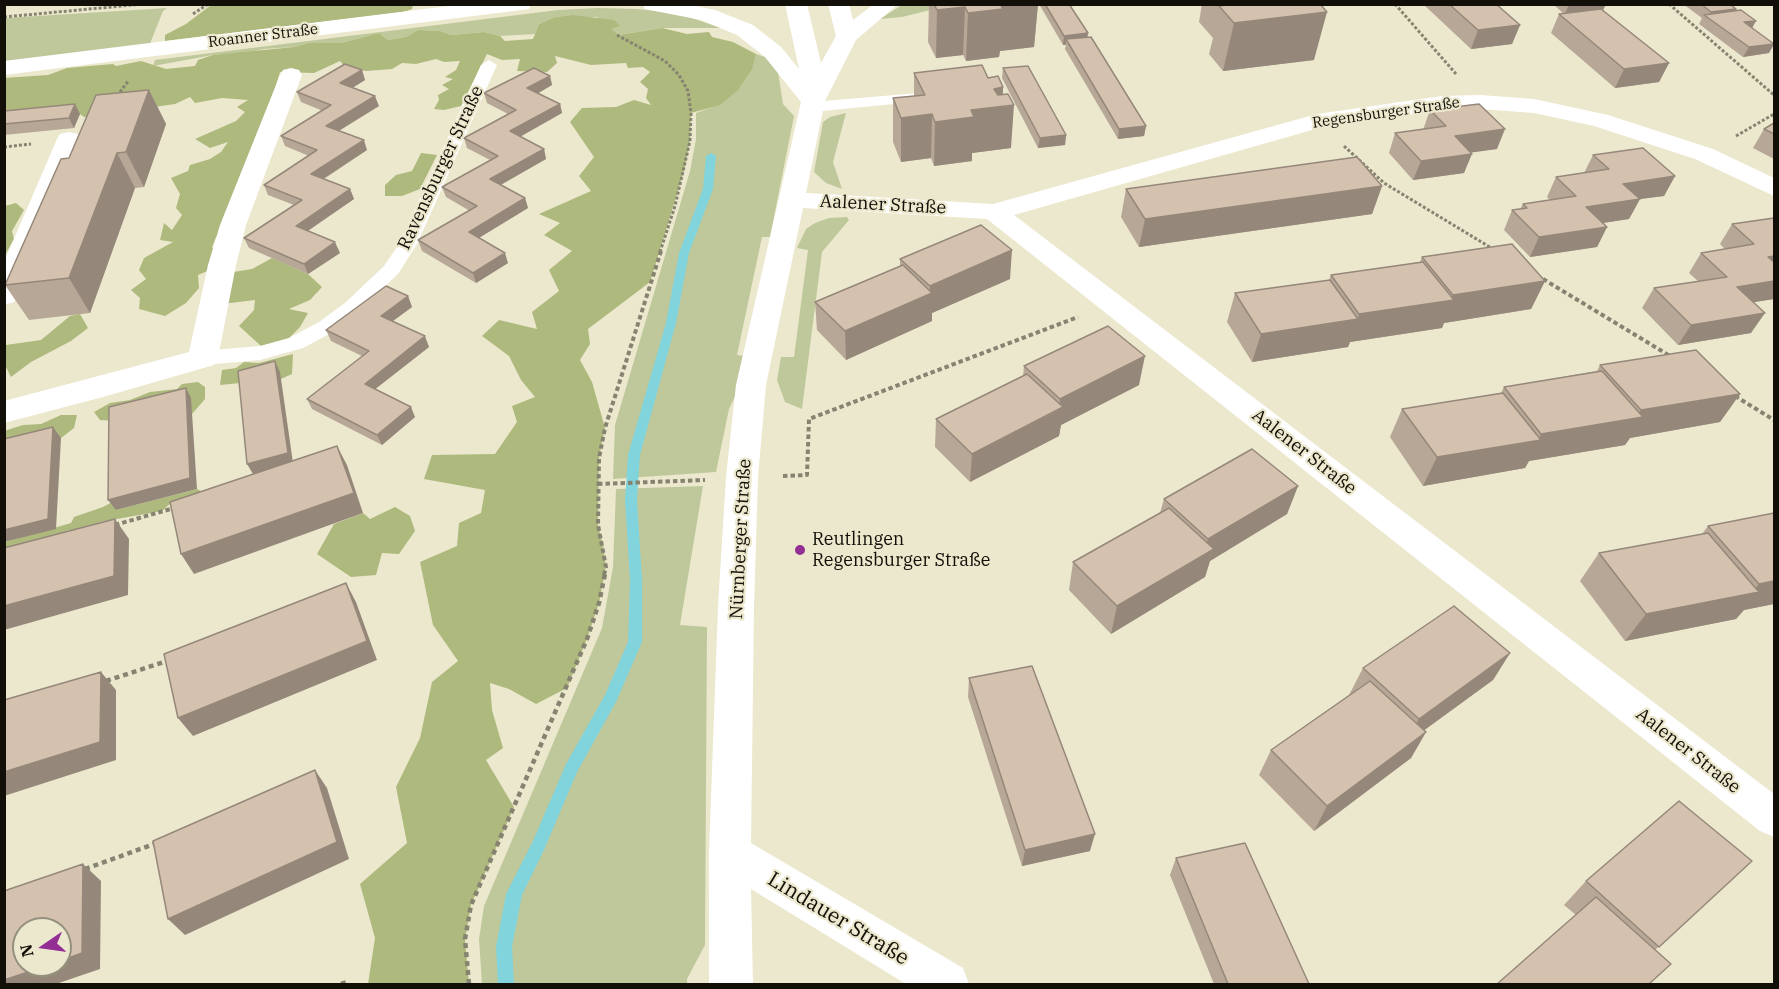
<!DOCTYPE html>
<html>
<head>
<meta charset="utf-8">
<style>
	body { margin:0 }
	#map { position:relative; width:1779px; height:989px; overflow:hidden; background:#ece8ce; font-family:"IBM Plex Serif",serif }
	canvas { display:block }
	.frame { position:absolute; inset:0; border:6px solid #110f07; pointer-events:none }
	.north { position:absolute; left:12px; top:917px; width:60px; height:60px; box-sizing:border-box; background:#ece8ce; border:2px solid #94917e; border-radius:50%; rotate:257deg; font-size:16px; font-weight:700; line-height:24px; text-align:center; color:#110f07 }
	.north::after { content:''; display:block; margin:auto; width:21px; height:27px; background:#932e94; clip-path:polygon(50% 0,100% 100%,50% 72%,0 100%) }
</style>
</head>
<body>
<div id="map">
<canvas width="1779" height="989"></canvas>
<div class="frame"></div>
<div class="north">N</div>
</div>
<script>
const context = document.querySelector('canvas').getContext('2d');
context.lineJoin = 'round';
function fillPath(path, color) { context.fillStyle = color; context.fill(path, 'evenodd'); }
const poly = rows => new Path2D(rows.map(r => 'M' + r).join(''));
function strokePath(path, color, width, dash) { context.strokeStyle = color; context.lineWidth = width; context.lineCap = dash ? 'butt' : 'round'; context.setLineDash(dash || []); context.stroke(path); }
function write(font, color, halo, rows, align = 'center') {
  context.font = font + ' "IBM Plex Serif",serif'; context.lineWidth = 4.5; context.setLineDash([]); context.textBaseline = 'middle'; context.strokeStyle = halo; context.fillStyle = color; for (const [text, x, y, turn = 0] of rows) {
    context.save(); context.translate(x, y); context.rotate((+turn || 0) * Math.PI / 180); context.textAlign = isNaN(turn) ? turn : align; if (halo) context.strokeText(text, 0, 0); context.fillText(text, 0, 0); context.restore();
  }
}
fillPath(poly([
	[902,5,950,5,902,17,880,19],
	[167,8,163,11,147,51,5,68,5,18],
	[598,8,638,9,680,14,721,28,662,28,617,35,597,17,581,18,572,15,555,17,539,24,535,34,500,36,484,32,451,35,440,31,418,30,406,37,388,40,379,33,341,43,308,43,294,47,264,49,246,53,213,55,153,66,155,60,558,10],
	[756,54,765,57,778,72,783,104,794,116,770,237,762,237,737,355,745,356,742,382,729,409,716,472,613,479,615,425,690,171,696,139,696,113,718,105,750,69],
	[846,113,833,162,842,189,826,183,814,172,823,122,830,117],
	[847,217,849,220,822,252,802,409,785,402,777,380,781,357,794,357,808,250,797,248,806,229,815,223,829,218],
	[703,486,680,625,707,627,705,945,687,979,687,984,482,984,479,939,484,906,602,628,613,567,616,489]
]), '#bfc89b');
fillPath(poly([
	[211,5,211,4,413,5,412,9,403,12,165,41,165,35,186,24],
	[572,15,614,20,620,26,611,29,618,35,662,28,687,34,709,32,712,37,733,42,756,54,752,69,738,90,720,105,691,113,690,141,684,171,650,282,588,329,590,344,580,360,592,382,605,428,599,458,598,525,603,545,606,567,599,603,587,639,567,688,536,704,509,689,490,683,492,710,503,748,486,760,514,807,471,905,465,939,469,984,368,984,375,938,360,884,407,843,396,787,420,738,432,682,458,661,433,625,420,562,457,546,459,523,481,513,485,490,424,479,432,455,495,454,517,422,512,406,535,397,521,380,509,356,482,336,499,320,537,329,532,312,559,291,549,270,572,251,544,235,560,223,539,214,591,191,579,176,594,157,570,122,582,108,616,107,634,100,651,105,646,98,648,89,640,82,650,72,643,67,628,68,626,63,591,65,555,56,557,63,547,72,517,71,520,59,502,60,487,54,461,106,444,110,434,109,439,100,438,95,449,89,442,85,453,79,445,77,456,70,460,61,444,62,436,59,416,64,402,63,392,69,366,71,345,67,340,61,314,73,280,72,233,225,216,237,212,247,222,265,198,275,199,288,186,303,165,316,139,309,140,298,131,290,146,279,139,270,144,258,173,242,160,240,164,223,172,230,182,215,176,208,180,194,171,178,188,171,190,165,210,159,221,152,228,142,210,148,195,139,236,121,245,112,237,107,248,100,222,98,195,103,190,97,175,104,84,117,80,114,5,121,4,78,48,75,67,68,113,64,116,66,141,61,166,69,195,66,198,60,213,55,294,47,308,43,341,43,379,33,388,40,406,37,418,30,440,31,451,35,484,32,500,36,505,41,533,39,539,24,555,17],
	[421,153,437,155,420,189,402,196,385,196,385,185,396,175,412,171],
	[16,203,24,210,12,231,14,239,5,255,5,206],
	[272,258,308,274,322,287,310,300,289,309,308,313,300,327,287,340,261,346,239,326,254,310,255,300,214,305,221,274,252,269],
	[80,314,88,328,71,341,31,362,11,377,5,365,6,345,41,340,70,316],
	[293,354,292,374,281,379,220,385,222,370,236,368,244,362,259,363],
	[198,382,205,387,205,399,192,414,116,421,100,420,94,412,110,403,130,400,150,392,177,389,182,384],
	[61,415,77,415,74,428,61,438,5,451,4,431,23,425,41,424],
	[197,489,203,492,172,502,162,511,100,522,79,534,69,530,50,538,5,551,5,542,71,523,74,517,103,507,116,500,116,510],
	[395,507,410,516,415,531,399,554,382,553,376,575,351,577,317,554,334,524,363,513,370,519]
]), '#aeb97d');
fillPath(poly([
	[711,153,716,156,713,189,689,253,676,323,640,455,637,500,642,580,642,642,616,702,577,772,544,850,522,895,512,947,514,984,498,984,496,947,506,894,533,841,566,764,605,695,628,642,630,580,625,500,628,455,666,323,679,253,703,189,706,156,711,153]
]), '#81d3dc');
strokePath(poly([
	[1395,4,1456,74],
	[1669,4,1774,95],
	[193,14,208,4],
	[4,17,143,4],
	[617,35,665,61,679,75,688,91,691,113,690,141,675,206,660,252],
	[117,96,129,80],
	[1736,136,1774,114],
	[1344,146,1384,183,1493,249],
	[4,147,31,144]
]), '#868371', 3, [3, 2]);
strokePath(poly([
	[1543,279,1670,356],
	[1735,396,1774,420],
	[783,476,807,475,809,419,1078,317],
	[598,484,705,480],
	[115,525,174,508],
	[604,575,606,567,598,525,599,458,605,428,661,251]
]), '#868371', 4, [4.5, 3]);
strokePath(poly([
	[106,681,170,660],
	[85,869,157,843],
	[341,984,347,982],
	[469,984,465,939,471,905,587,639,599,603,605,574]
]), '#868371', 4.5, [5, 4]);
fillPath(poly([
	[489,60,497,65,417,244,398,274,359,311,333,332,303,348,260,360,203,365,196,363,193,358,196,353,203,351,260,346,289,338,319,322,345,303,384,266,399,244,481,65,489,60],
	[919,93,927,98,925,101,812,112,804,107,812,102,919,93]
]), '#fff');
fillPath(poly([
	[643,4,687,4,715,10,753,25,781,47,799,69,785,4,807,4,821,63,836,36,828,4,849,4,853,20,874,4,898,4,856,40,825,101,806,193,993,204,1317,114,1442,96,1480,95,1534,99,1608,115,1713,149,1774,178,1774,196,1695,159,1594,126,1534,113,1480,109,1442,110,1319,128,1014,215,1774,794,1774,837,1760,831,987,219,803,208,766,385,758,477,754,606,751,843,963,968,969,984,906,984,751,889,753,984,709,984,709,853,718,606,726,477,736,385,801,102,765,57,737,35,701,20,645,9,643,4],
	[291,68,299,70,302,75,246,225,236,265,218,358,214,365,103,397,4,423,4,401,189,352,208,265,220,225,280,75,283,70,291,68],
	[69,132,78,134,81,139,18,296,14,302,4,305,4,262,57,139,60,134,69,132]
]), '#fff');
fillPath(poly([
	[465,4,531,4,529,9,521,10,4,75,4,61,465,4]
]), '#fff');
fillPath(poly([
	[929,4,1038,4,1034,47,1000,51,999,57,966,61,963,55,936,58,928,42],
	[1039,4,1069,4,1087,37,1146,126,1144,136,1118,139,1065,49,1066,45,1063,45],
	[1202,4,1220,4,1314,60,1223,71,1209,54,1213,38,1199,22],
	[1423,4,1496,4,1520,25,1512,44,1471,49],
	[1553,4,1606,4,1603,10,1669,63,1659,82,1615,88,1551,33,1559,14,1564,14],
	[1683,4,1730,4,1735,11,1752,28,1774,44,1769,53,1743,57,1699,24,1702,18],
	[1003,68,1066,135,1065,145,1038,148,1002,78],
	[362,70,365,80,352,88,379,106,339,131,367,150,324,179,350,189,354,199,308,231,340,253,308,274,249,248,244,238,294,205,268,195,264,185,309,156,285,146,281,136,323,111,301,102,297,92],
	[914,73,1003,87,1003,95,1011,148,972,153,972,161,934,166,931,158,901,162,893,142,893,98,914,96],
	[550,76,552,85,538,93,560,104,562,113,520,137,544,149,546,159,501,185,525,198,528,208,479,238,508,263,476,283,422,251,418,240,470,211,446,197,442,187,490,160,467,148,464,138,508,114,487,103,484,93],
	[149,90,166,124,144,187,135,188,90,313,29,320,5,285],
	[75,104,80,114,74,128,4,135,4,111],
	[1430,110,1497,149,1470,152,1464,173,1413,180,1389,153,1395,133,1423,130],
	[1774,123,1774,159,1753,148,1764,129],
	[1593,155,1675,176,1664,196,1640,199,1629,219,1603,223,1607,227,1597,247,1530,257,1504,230,1512,210,1520,209,1523,204,1550,200,1547,197,1556,177,1584,173],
	[1382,186,1372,214,1139,247,1121,217,1126,189],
	[1774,218,1774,299,1753,302,1751,333,1678,345,1642,308,1654,288,1698,281,1689,273,1701,253,1725,249,1720,244,1732,224],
	[1422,257,1545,281,1531,309,1444,323,1442,328,1350,342,1348,347,1252,362,1227,322,1235,293,1329,280,1331,275,1420,262],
	[900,259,1010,279,932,313,932,321,846,360,817,330,815,302,900,266],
	[408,296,412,307,392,321,429,347,375,389,415,417,382,445,312,409,307,399,362,356,331,341,326,330],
	[1600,365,1740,394,1720,422,1630,438,1625,445,1529,461,1525,468,1423,486,1390,437,1402,409,1501,393,1504,387,1597,371],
	[1024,366,1139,385,1061,425,1059,436,970,482,935,447,936,419,1023,377],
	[1298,486,1287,514,1210,561,1205,577,1111,634,1069,590,1073,562,1160,513,1164,499],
	[1774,513,1774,604,1744,610,1736,619,1625,641,1580,581,1599,553,1702,534,1708,526],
	[1510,653,1493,680,1424,730,1426,732,1411,758,1314,831,1259,775,1271,750,1349,695,1363,668],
	[969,678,1090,851,1022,866,968,697],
	[1176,858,1309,984,1214,984,1170,875],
	[1752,861,1655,950,1576,915,1564,905,1586,881]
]), '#b7a796');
fillPath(poly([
	[1000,4,1038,4,1034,47,1000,51,999,57,966,61,968,13],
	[1569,4,1606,4,1603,10,1565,14],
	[965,7,963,55,936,58,937,10],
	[1736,9,1731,18,1708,18,1711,12],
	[1327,12,1314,60,1223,71,1234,23],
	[1756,21,1751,30,1744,22],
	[1520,25,1512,44,1471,49,1478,30],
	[1088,33,1087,42,1066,39,1066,45,1063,45,1064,36],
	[1774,44,1769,53,1743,57,1749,47],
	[1669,63,1659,82,1615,88,1624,69],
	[362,70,365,80,344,93,340,83],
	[550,76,552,85,530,98,527,88],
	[1003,87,1002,107,1014,105,1011,148,972,153,972,161,934,166,935,122,994,89],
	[149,90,166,124,144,187,126,152],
	[375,96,379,106,330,136,326,126],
	[75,104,80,114,74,128,69,118],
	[560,104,562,113,512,141,510,131],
	[932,114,931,158,901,162,901,118],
	[1146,126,1144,136,1118,139,1119,129],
	[1505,129,1497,149,1447,156,1455,136],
	[1066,135,1065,145,1038,148,1040,138],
	[364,140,367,150,315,184,311,174],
	[544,149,546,159,493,189,490,179],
	[117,153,135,188,90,313,69,278],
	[1472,154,1464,173,1413,180,1421,161],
	[1675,176,1664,196,1640,199,1629,219,1576,227,1586,207,1623,184],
	[1382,186,1372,214,1139,247,1145,219],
	[350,189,354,199,300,236,296,226],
	[525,198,528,208,472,242,469,232],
	[1607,227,1597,247,1530,257,1539,237],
	[335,242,340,253,308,274,304,264],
	[1012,250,1010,279,932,313,932,321,846,360,845,331,930,294,930,286],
	[505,253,508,263,476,283,473,273],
	[1774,256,1774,274,1768,257],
	[1545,281,1531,309,1444,323,1442,328,1350,342,1348,347,1252,362,1261,334,1358,319,1359,314,1451,300,1453,295],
	[1774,281,1774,299,1724,307,1737,287],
	[408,296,412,307,385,327,381,316],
	[1765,313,1751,333,1678,345,1691,325],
	[425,336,429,347,369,394,365,384],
	[1145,356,1139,385,1061,425,1059,436,970,482,972,454,1059,410,1060,399],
	[275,361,280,372,293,463,253,474,247,464],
	[186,388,191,398,197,489,116,510,108,500],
	[1740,394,1720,422,1630,438,1625,445,1529,461,1525,468,1423,486,1437,457,1538,440,1541,434,1636,418,1641,410],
	[411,407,415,417,382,445,377,435],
	[53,427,61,438,56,529,4,542,4,530],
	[337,446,347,465,363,513,194,574,181,554],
	[1298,486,1287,514,1210,561,1205,577,1111,634,1117,606,1203,555,1208,539],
	[115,519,129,539,128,595,4,630,4,606],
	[1774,581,1774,604,1744,610,1736,619,1625,641,1646,614,1751,593,1759,584],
	[346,583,356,602,377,660,193,736,178,718],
	[1510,653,1493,680,1404,745,1419,719],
	[101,672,116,690,116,760,4,796,4,772],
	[1426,732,1411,758,1314,831,1327,806],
	[315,770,327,788,349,859,185,935,168,919],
	[1095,834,1090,851,1022,866,1025,850],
	[83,864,101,881,100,969,56,984,4,984,4,980,49,965,60,965,60,961]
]), '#95887a');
const building = poly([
	[934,4,1000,4,1003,9,968,13,965,7,937,10,934,4],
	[1045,4,1069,4,1088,33,1064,36,1045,4],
	[1234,4,1320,4,1327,12,1234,23,1219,6,1234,4],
	[1449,4,1496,4,1520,25,1478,30,1449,4],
	[1701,4,1730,4,1736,9,1711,12,1701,4],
	[1601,9,1669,63,1624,69,1559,14,1601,9],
	[1741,10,1756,21,1744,22,1774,44,1749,47,1704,15,1741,10],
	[1091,37,1146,126,1119,129,1066,39,1091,37],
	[345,64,362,70,340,83,375,96,326,126,364,140,311,174,350,189,296,226,335,242,304,264,244,238,302,200,264,185,317,150,281,136,331,105,297,92,345,64],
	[982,65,988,78,998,76,1003,87,994,89,998,95,1008,94,1014,105,971,110,974,117,935,122,932,114,901,118,893,98,925,95,914,73,982,65],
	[1028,66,1066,135,1040,138,1003,68,1028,66],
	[534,68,550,76,527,88,560,104,510,131,544,149,490,179,525,198,469,232,505,253,473,273,418,240,477,206,442,187,498,156,464,138,516,110,484,93,534,68],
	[149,90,126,152,117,153,69,278,5,285,61,159,69,158,96,95,149,90],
	[75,104,69,118,4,124,4,111,75,104],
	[1479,104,1505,129,1455,136,1472,154,1421,161,1395,133,1446,126,1430,110,1479,104],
	[1774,123,1774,134,1764,129,1774,123],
	[1643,148,1675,176,1623,184,1640,199,1586,207,1607,227,1539,237,1512,210,1527,208,1523,204,1576,196,1556,177,1609,169,1593,155,1643,148],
	[1357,157,1382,186,1145,219,1126,189,1357,157],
	[1774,218,1774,256,1768,257,1774,262,1774,281,1737,287,1765,313,1691,325,1654,288,1727,277,1701,253,1754,244,1732,224,1774,218],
	[981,225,1012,250,930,286,900,259,981,225],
	[1512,244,1545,281,1453,295,1422,257,1512,244],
	[1423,262,1454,300,1359,314,1331,275,1423,262],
	[903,265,932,293,845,331,815,302,903,265],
	[1330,280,1358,319,1261,334,1235,293,1330,280],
	[386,286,408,296,381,316,425,336,365,384,411,407,377,435,307,399,369,351,326,330,386,286],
	[1108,326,1145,356,1060,399,1024,366,1108,326],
	[1696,350,1740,394,1641,410,1600,365,1696,350],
	[275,361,288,453,247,464,238,371,275,361],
	[1602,371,1643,417,1541,434,1504,387,1602,371],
	[1027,374,1063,407,972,454,936,419,1027,374],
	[186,388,190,478,108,500,109,407,186,388],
	[1503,393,1541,440,1437,457,1402,409,1503,393],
	[53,427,48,519,4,530,4,439,53,427],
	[337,446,354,493,181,554,170,502,337,446],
	[1252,449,1298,486,1208,539,1164,499,1252,449],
	[1169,508,1214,549,1117,606,1073,562,1169,508],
	[1774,513,1774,581,1759,584,1708,526,1774,513],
	[115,519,114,576,4,606,4,548,115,519],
	[1708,533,1759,592,1646,614,1599,553,1708,533],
	[346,583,367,641,178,718,164,654,346,583],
	[1454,606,1510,653,1419,719,1363,668,1454,606],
	[1032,666,1095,834,1025,850,969,678,1032,666],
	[101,672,100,742,4,772,4,700,101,672],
	[1370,681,1426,732,1327,806,1271,750,1370,681],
	[315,770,337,842,168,919,153,841,315,770],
	[1679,801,1752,861,1659,947,1586,881,1679,801],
	[1245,843,1309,984,1228,984,1176,858,1245,843],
	[83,864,82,953,60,961,60,929,24,929,24,965,49,965,4,980,4,891,83,864],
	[1596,897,1671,964,1649,984,1497,984,1596,897]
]);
fillPath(building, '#d5c2ae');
strokePath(building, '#95887a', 1.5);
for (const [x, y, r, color] of [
	[800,550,6,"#932e94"]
]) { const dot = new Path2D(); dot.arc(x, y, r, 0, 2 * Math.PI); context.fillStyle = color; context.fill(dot); strokePath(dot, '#ece8ce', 2); }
write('15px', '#110f07', '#ece8ce', [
	["Roanner Straße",263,36,-7],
	["Regensburger Straße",1386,113,-8]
]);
write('18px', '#110f07', '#ece8ce', [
	["Ravensburger Straße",441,168,-65],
	["Aalener Straße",883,205,3],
	["Aalener Straße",1304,452,38],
	["Nürnberger Straße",741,539,-87],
	["Aalener Straße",1688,751,38]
]);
write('18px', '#110f07', '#ece8ce', [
	["Reutlingen",812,540],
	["Regensburger Straße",812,561]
], 'left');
write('21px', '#110f07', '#ece8ce', [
	["Lindauer Straße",838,919,31]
]);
</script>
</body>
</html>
